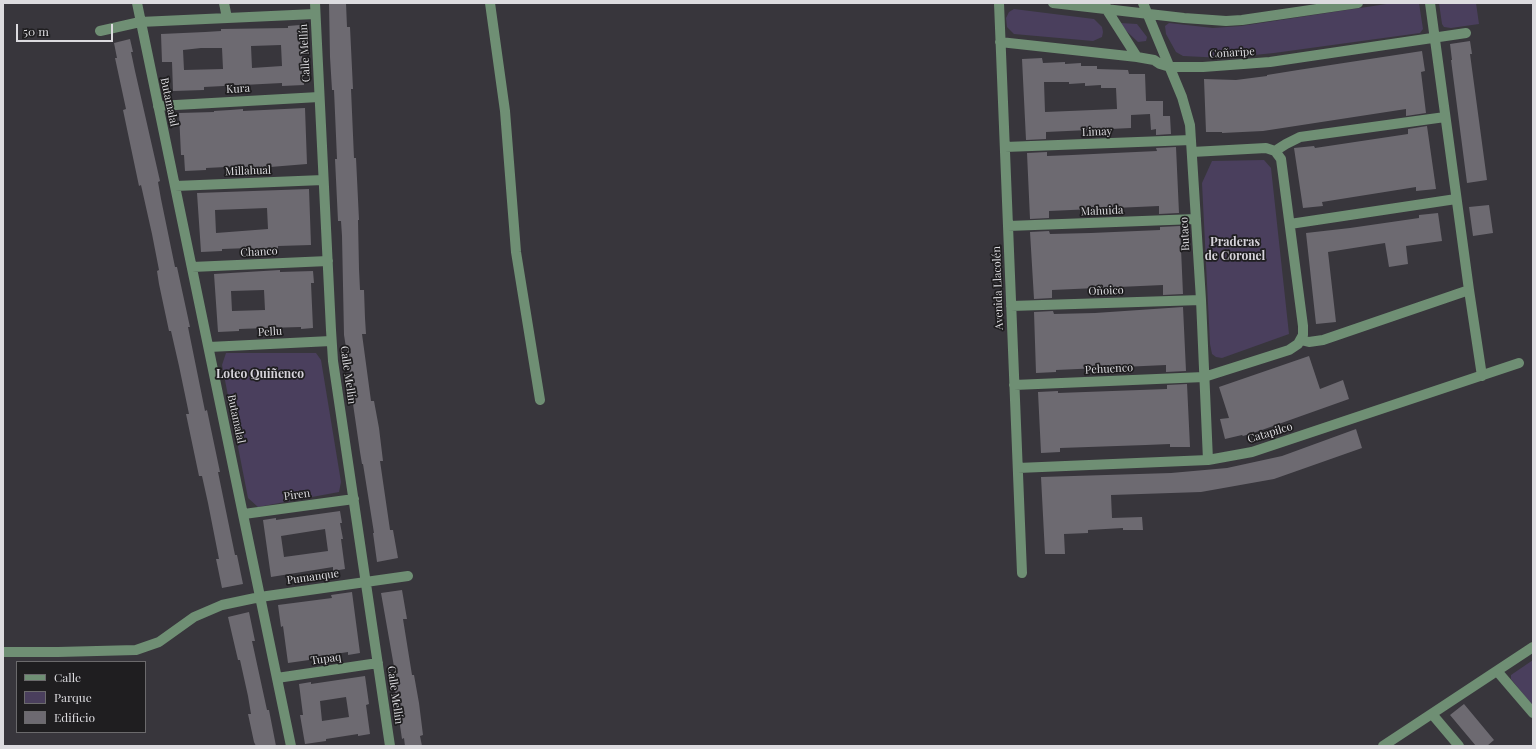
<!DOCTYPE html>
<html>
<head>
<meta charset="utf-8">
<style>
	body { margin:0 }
	#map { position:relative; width:1536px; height:749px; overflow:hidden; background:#38363c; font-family:"Playfair Display",serif }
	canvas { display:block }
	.frame { position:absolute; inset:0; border:4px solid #dcdbdf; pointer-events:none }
	.legend { position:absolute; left:16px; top:661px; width:130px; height:72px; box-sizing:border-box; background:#1f1e20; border:1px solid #6b6a6c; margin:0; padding:5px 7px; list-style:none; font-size:12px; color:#dcdbdf }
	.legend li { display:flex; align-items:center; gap:8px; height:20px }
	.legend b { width:20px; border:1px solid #6b6a6c }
	.scale { position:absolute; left:16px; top:24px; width:97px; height:18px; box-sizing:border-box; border:2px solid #dcdbdf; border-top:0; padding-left:5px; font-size:12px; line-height:14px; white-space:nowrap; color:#dcdbdf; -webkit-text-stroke:3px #1f1e20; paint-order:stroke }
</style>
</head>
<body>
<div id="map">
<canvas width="1536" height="749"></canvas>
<div class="frame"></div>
<ul class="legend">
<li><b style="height:5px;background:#6f8f74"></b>Calle</li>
<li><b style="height:11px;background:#4a3f5d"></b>Parque</li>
<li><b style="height:11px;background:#6d6a71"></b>Edificio</li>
</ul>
<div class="scale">50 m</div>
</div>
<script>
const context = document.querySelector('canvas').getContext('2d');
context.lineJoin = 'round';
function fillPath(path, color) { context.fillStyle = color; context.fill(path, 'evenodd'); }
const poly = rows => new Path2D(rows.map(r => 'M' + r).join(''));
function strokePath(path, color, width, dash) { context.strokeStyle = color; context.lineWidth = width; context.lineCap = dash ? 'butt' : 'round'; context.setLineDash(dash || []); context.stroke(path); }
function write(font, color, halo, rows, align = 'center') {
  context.font = font + ' "Playfair Display",serif'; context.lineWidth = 3.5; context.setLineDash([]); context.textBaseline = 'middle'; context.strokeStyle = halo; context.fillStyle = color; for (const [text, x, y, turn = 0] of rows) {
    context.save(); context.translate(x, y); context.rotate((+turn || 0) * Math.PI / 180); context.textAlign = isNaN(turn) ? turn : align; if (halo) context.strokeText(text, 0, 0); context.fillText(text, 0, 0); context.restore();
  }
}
fillPath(poly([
	[1393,3,1419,3,1423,29,1420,33,1274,53,1224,58,1183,56,1176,52,1166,34,1165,26,1169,23,1213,28,1241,26],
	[1439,3,1476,3,1479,24,1451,28,1444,27,1442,24],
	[1014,9,1094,19,1102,27,1103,32,1102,37,1093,41,1014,34,1007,27,1006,18,1009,12],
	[1120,23,1137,24,1147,37,1146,41,1138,42,1121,26],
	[1264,160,1271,168,1289,334,1222,358,1216,357,1212,354,1210,344,1202,183,1212,161],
	[226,353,316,353,321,360,341,482,339,492,258,507,248,498,222,365],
	[1533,660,1533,706,1511,679,1511,675]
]), '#4a3f5d');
fillPath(poly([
	[329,3,346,3,347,27,350,27,353,89,351,89,354,158,356,158,359,220,358,220,359,269,360,290,364,290,365,318,366,334,362,334,371,401,374,401,379,428,383,461,380,461,388,516,390,530,393,530,398,558,377,562,373,533,374,533,363,464,362,464,360,452,353,404,355,404,344,335,342,236,341,221,338,221,335,159,337,159,334,90,332,90,330,57],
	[300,25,304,85,282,86,282,83,204,87,204,90,173,91,172,62,162,62,161,34,205,32,221,31,221,29,288,28,288,26],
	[281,45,282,66,252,68,251,46],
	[201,48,222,48,223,69,184,70,183,50],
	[130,39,133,52,131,52,135,71,160,181,158,182,161,199,175,267,177,267,190,327,188,327,205,411,207,410,220,472,218,472,235,555,237,555,243,584,222,588,216,559,219,559,208,503,202,476,199,476,186,414,189,414,179,366,171,331,169,331,159,284,157,271,159,270,152,234,141,185,139,186,123,110,126,109,115,58,117,58,114,43],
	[1470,41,1472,54,1470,54,1487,180,1467,183,1451,60,1452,60,1450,44],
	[1422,51,1425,71,1421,72,1426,113,1406,116,1406,109,1263,131,1222,133,1222,132,1206,132,1204,79,1236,80,1267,76,1267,75,1298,70],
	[1042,58,1043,63,1065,62,1065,64,1081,63,1081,66,1097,66,1097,69,1128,70,1129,74,1145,74,1146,101,1163,101,1163,116,1170,116,1171,134,1156,135,1156,129,1151,130,1150,114,1131,115,1131,128,1046,132,1046,139,1026,140,1022,59],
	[1044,82,1069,82,1069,84,1085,83,1085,86,1101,85,1101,88,1116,88,1117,109,1045,112],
	[305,108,307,164,258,168,245,168,245,166,206,168,206,170,185,171,184,155,181,155,179,113,214,112,214,111,230,110,243,109,243,111],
	[1427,126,1436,189,1416,191,1416,187,1391,191,1322,202,1323,206,1303,208,1294,148,1314,146,1315,148,1408,134,1408,129],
	[1176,147,1179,213,1159,214,1159,206,1049,211,1049,218,1030,219,1027,153,1047,152,1047,156,1072,155,1157,151,1156,148],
	[309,189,311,245,278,246,278,250,249,251,249,248,222,249,222,251,201,252,197,193],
	[267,208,268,229,216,233,215,210],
	[1489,205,1493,233,1473,236,1469,207],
	[1438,213,1442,241,1406,246,1408,264,1389,267,1385,243,1328,252,1336,322,1316,324,1306,233,1350,228,1419,218,1419,215],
	[1180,226,1183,294,1163,295,1163,285,1052,290,1052,298,1034,299,1030,232,1049,231,1050,234,1091,233,1160,230,1160,227],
	[280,270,280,272,313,271,314,283,311,283,313,328,301,329,301,327,266,328,239,329,239,331,218,332,214,274],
	[264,290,265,310,232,311,231,291],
	[1183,307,1186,371,1166,372,1166,365,1056,370,1056,372,1036,373,1034,312,1053,311,1054,314,1095,313],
	[1309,356,1320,389,1343,380,1349,399,1259,431,1243,436,1242,435,1225,439,1220,419,1229,418,1219,387],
	[1187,384,1190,447,1170,447,1170,444,1146,445,1060,448,1060,452,1041,453,1038,392,1058,391,1058,393,1167,389,1167,385],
	[1356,429,1362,448,1274,479,1201,492,1111,495,1112,518,1142,517,1143,530,1123,530,1123,528,1088,530,1088,533,1064,534,1065,554,1045,554,1041,477,1171,473,1227,468,1282,456],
	[340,511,342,523,340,523,343,539,341,539,345,569,333,571,333,567,271,577,263,520,276,518,276,520],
	[325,529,328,551,284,557,281,536],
	[402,590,407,619,403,619,412,675,414,675,419,703,423,735,420,736,422,746,405,746,404,738,402,739,393,678,396,678,381,593],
	[352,592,360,653,348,655,348,652,309,658,309,660,288,663,283,626,281,627,278,605,332,598,331,595],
	[249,612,255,641,252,641,267,710,269,710,276,746,256,746,254,742,248,714,251,714,248,696,240,660,238,660,228,617],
	[365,676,369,704,366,705,370,734,358,736,358,734,326,739,326,741,305,744,300,715,303,715,299,684,311,682,311,684],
	[346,697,349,717,322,721,320,701],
	[1464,704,1494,740,1487,746,1476,746,1450,715]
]), '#6d6a71');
strokePath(poly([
	[137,3,291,746],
	[224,3,227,18],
	[315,3,331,330,333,361,390,746],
	[490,3,505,111,516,252,540,400],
	[999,3,1022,573],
	[1053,3,1184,18,1226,21,1242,20,1358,3],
	[1105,3,1107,10,1137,57],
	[1143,3,1182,97,1190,125,1201,300,1208,460],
	[1430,3,1469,290,1482,376],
	[100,31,140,22,315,14],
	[1000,42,1137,57,1154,60,1160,64,1170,67,1203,67,1270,62,1466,33],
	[158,106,319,97],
	[1005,147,1191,140],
	[1275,151,1286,144,1300,137,1445,117],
	[175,186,323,180],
	[1290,224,1456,199],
	[1008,226,1196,219],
	[192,267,328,261],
	[1011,306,1201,300],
	[1301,340,1309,342,1323,340,1469,290],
	[209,347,331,341],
	[1014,385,1204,377,1289,350,1298,344,1303,335,1303,326,1281,159,1275,151,1266,148,1192,152],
	[1018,468,1208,460,1252,452,1519,363],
	[244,514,354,499],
	[3,652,58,652,136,650,159,642,194,617,222,605,260,597,408,576],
	[1497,671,1533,713],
	[277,678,378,663],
	[1432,714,1459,746],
	[1383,746,1533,647]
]), '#6f8f74', 10);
write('11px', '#dcdbdf', '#1f1e20', [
	["Calle Mellín",305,53,-93],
	["Coñaripe",1232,53,-4],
	["Kura",238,89,-3],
	["Butamalal",169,102,78],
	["Limay",1097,132,-2],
	["Millahual",248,171,-2],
	["Mahuida",1102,211,-2],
	["Butaco",1185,234,-93],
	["Chanco",259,252,-3],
	["Avenida Llacolén",998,288,-92],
	["Oñoico",1106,291,-2],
	["Pellu",270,332,-3],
	["Pehuenco",1109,369,-3],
	["Calle Mellín",348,375,82],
	["Butamalal",236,419,78],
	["Catapilco",1270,433,-17],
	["Piren",297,495,-8],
	["Pumanque",313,577,-8],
	["Tupaq",326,659,-8],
	["Calle Mellín",395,695,82]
]);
write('bold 12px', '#d6d3da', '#1f1e20', [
	["Praderas",1235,242],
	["de Coronel",1235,256],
	["Loteo Quiñenco",260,374]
]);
</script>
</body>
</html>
